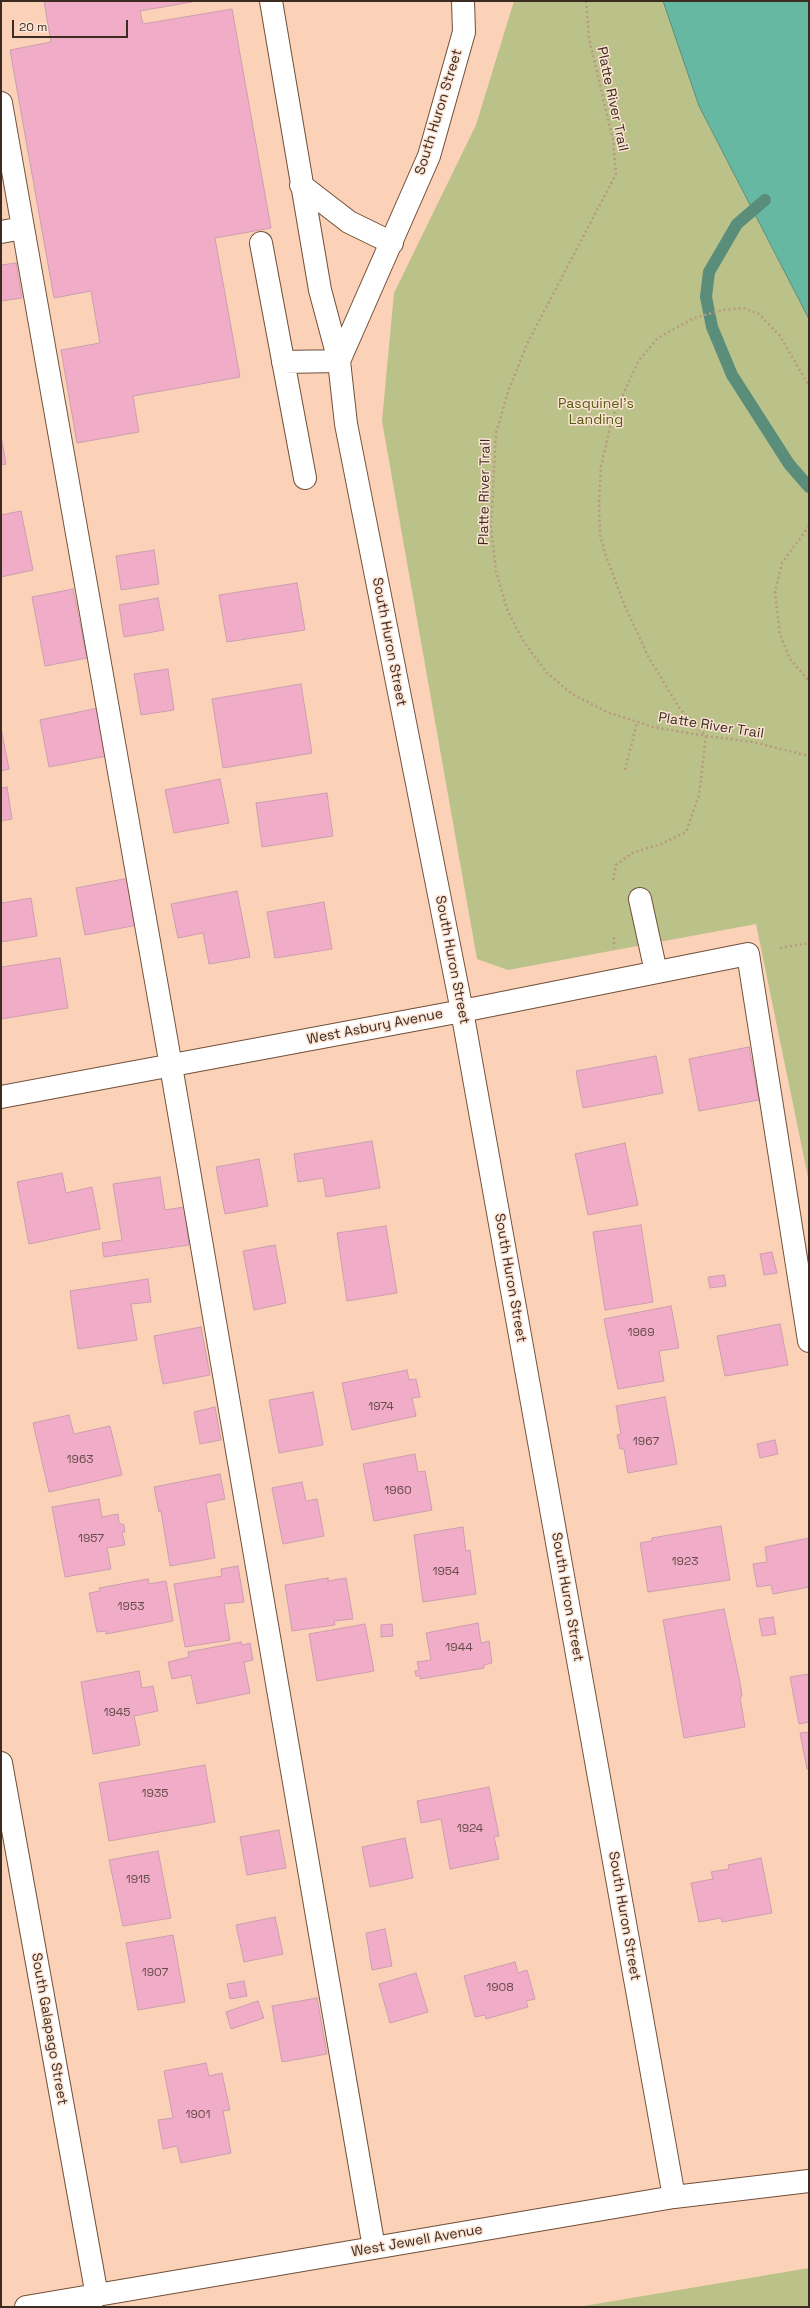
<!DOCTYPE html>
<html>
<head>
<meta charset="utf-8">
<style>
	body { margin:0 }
	#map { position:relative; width:810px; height:2308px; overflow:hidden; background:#fbd2b8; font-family:"Space Grotesk",sans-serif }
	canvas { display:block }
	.frame { position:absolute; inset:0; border:2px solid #3b2b21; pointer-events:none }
	.scale { position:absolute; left:12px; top:20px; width:116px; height:18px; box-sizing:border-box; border:2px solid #3b2b21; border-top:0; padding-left:5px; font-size:12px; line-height:14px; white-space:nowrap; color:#3b2b21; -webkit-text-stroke:3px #fce3d3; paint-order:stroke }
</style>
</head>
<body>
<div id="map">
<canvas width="810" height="2308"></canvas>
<div class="frame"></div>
<div class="scale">20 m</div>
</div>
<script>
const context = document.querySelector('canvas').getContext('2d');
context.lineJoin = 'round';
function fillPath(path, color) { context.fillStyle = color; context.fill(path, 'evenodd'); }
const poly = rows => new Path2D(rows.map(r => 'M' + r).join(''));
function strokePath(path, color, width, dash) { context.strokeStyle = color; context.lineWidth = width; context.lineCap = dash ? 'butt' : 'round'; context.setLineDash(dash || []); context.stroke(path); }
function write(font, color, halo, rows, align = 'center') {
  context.font = font + ' "Space Grotesk",sans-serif'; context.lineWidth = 3; context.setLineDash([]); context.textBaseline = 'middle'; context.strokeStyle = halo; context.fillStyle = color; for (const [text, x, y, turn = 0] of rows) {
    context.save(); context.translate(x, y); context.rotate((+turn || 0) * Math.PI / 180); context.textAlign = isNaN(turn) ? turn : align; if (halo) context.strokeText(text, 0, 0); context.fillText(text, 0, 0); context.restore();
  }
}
fillPath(poly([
	[514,1,663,1,699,106,809,319,809,1182,756,924,508,970,477,959,382,421,394,293,476,125],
	[809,2268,809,2307,578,2307]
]), '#bac28a');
const water = poly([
	[663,1,809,1,809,319,699,106,663,1]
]);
fillPath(water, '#67b8a2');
strokePath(water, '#5a8e7b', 1);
strokePath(poly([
	[765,200,737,224,709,272,706,297,712,327,732,375,789,464,809,487]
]), '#5a8e7b', 12);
const building = poly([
	[44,1,197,1,140,11,143,24,232,9,271,228,215,238,240,377,133,396,139,432,77,443,61,350,100,343,91,291,54,298,10,50,51,42,44,1],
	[16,263,22,298,1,301,1,265,16,263],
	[1,436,6,464,1,465,1,436],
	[21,511,33,570,1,577,1,515,21,511],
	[154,550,159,584,121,590,116,556,154,550],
	[297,583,305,630,227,642,219,595,297,583],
	[73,589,87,658,45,666,32,597,73,589],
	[158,598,164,630,124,637,119,605,158,598],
	[168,669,174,710,141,715,134,674,168,669],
	[301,684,312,753,223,768,212,699,301,684],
	[98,708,107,756,49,767,40,720,98,708],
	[1,728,9,769,1,771,1,728],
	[220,779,229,823,174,833,165,790,220,779],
	[7,787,12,819,1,821,1,788,7,787],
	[327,793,333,836,262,847,256,803,327,793],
	[129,878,138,925,85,935,76,888,129,878],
	[237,891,250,957,209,964,203,933,178,938,171,904,237,891],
	[1,895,2,903,31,898,37,936,1,942,1,895],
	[324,902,332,949,275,958,267,912,324,902],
	[60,958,68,1008,1,1019,1,967,60,958],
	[749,1047,759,1100,699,1111,689,1059,749,1047],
	[656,1056,663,1093,583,1108,576,1071,656,1056],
	[372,1141,380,1188,326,1197,323,1178,298,1182,294,1154,372,1141],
	[625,1143,638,1205,588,1215,575,1154,625,1143],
	[259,1159,268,1206,225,1214,216,1167,259,1159],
	[62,1173,66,1193,92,1187,100,1229,29,1244,17,1182,62,1173],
	[160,1177,165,1210,184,1207,189,1245,104,1257,102,1243,122,1240,113,1184,160,1177],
	[641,1225,653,1302,605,1310,593,1232,641,1225],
	[386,1226,397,1293,347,1301,337,1233,386,1226],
	[275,1245,286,1303,254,1310,243,1251,275,1245],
	[772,1252,777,1273,764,1275,760,1254,772,1252],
	[724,1275,726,1286,710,1288,708,1277,724,1275],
	[148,1279,151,1302,131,1304,137,1340,78,1349,70,1291,148,1279],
	[671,1306,679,1348,659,1351,664,1381,618,1389,604,1319,671,1306],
	[780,1324,788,1365,725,1376,717,1336,780,1324],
	[201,1327,210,1375,163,1384,154,1336,201,1327],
	[407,1370,409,1380,416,1379,420,1397,412,1398,416,1416,352,1430,342,1383,407,1370],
	[313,1392,323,1445,279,1453,269,1400,313,1392],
	[665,1397,677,1464,628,1473,624,1449,620,1449,617,1435,621,1434,616,1406,665,1397],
	[215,1407,221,1440,200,1444,194,1412,215,1407],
	[69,1415,74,1434,110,1426,122,1475,49,1492,33,1423,69,1415],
	[775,1440,778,1454,760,1458,757,1444,775,1440],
	[415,1454,418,1472,425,1471,432,1510,374,1521,363,1464,415,1454],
	[220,1474,225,1499,206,1503,215,1558,170,1566,161,1511,159,1512,154,1487,220,1474],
	[302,1482,306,1501,317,1499,324,1536,283,1544,272,1488,302,1482],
	[99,1499,102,1517,118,1514,119,1523,124,1525,125,1532,122,1532,125,1545,107,1548,111,1569,65,1577,52,1507,99,1499],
	[721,1526,730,1580,648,1592,640,1543,652,1541,652,1538,721,1526],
	[463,1527,466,1551,470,1550,476,1594,423,1602,414,1535,463,1527],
	[809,1538,809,1587,773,1594,771,1585,757,1587,753,1564,767,1562,765,1547,809,1538],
	[238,1566,244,1602,224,1604,230,1640,185,1647,174,1584,222,1576,221,1569,238,1566],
	[328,1578,328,1581,346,1578,353,1619,334,1621,335,1625,292,1631,285,1585,328,1578],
	[148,1579,149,1584,166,1581,173,1621,106,1634,106,1631,97,1632,89,1593,100,1591,99,1588,148,1579],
	[724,1609,740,1682,742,1696,740,1697,745,1727,684,1738,663,1620,724,1609],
	[773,1617,776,1634,762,1636,759,1619,773,1617],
	[478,1623,481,1643,489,1641,492,1663,484,1665,484,1668,420,1679,420,1676,416,1676,415,1671,419,1670,417,1662,431,1660,426,1633,478,1623],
	[365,1624,374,1671,317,1681,309,1634,365,1624],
	[392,1624,393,1636,381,1637,381,1625,392,1624],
	[241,1642,242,1645,250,1643,253,1660,244,1662,250,1693,197,1704,191,1675,172,1679,168,1662,189,1657,188,1652,241,1642],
	[139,1671,142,1688,153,1686,158,1711,134,1716,140,1745,93,1754,81,1682,139,1671],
	[809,1674,809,1722,799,1724,790,1677,809,1674],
	[809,1732,809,1769,807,1769,800,1733,809,1732],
	[205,1765,215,1822,109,1841,99,1783,205,1765],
	[489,1787,499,1836,494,1837,499,1859,450,1869,441,1819,421,1823,417,1801,489,1787],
	[279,1830,286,1868,247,1875,240,1837,279,1830],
	[405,1838,413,1878,370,1887,362,1847,405,1838],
	[158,1851,171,1918,123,1926,109,1860,158,1851],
	[761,1858,772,1913,722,1922,721,1918,699,1922,691,1883,713,1879,711,1872,729,1869,728,1865,761,1858],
	[275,1917,283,1954,244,1962,236,1925,275,1917],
	[385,1929,392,1966,372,1970,366,1933,385,1929],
	[173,1935,185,2002,138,2010,126,1943,173,1935],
	[515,1962,518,1973,527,1970,535,1999,526,2001,528,2007,486,2019,485,2015,475,2017,464,1976,515,1962],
	[416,1973,428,2012,390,2023,379,1984,416,1973],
	[244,1981,247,1996,230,1999,227,1984,244,1981],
	[317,1998,327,2054,282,2062,272,2006,317,1998],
	[258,2001,264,2018,231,2029,226,2012,258,2001],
	[206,2063,209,2076,222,2073,230,2110,223,2111,231,2153,181,2163,177,2146,163,2149,158,2120,173,2118,164,2071,206,2063]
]);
fillPath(building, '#f1adc7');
strokePath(building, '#cb9eaf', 1);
const minor = poly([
	[271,1,320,290,339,361,283,362],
	[463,1,464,32,429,156,339,361,346,424,462,1011,674,2197],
	[1,103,171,1066,374,2248],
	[301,185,349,222,392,243],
	[1,232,23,228],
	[261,243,305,478],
	[640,899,656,972],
	[1,1097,462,1011,748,954,809,1341],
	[1,1763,97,2296],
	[26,2307,674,2197,809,2181]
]);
strokePath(minor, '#714f38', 24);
strokePath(poly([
	[586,1,589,38,613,140,616,174,528,342,509,389,496,433,491,527,496,571,507,609,522,639,547,673,572,694,607,712,653,727,706,736,753,742,809,756],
	[809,526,782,563,775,592,780,635,790,659,809,681],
	[625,770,637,722],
	[613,880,616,865,632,853,661,844,686,832,699,795,706,736,680,709,649,658,624,604,606,556,600,535,599,502,601,467,612,418,639,360,658,338,694,318,723,310,743,308,759,314,780,336,809,386],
	[614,937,614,948],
	[780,948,809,943]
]), '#b99884', 2.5, [2, 3]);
strokePath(minor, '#fff', 22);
write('12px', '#684c4a', null, [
	["1969",641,1333],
	["1974",381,1407],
	["1967",646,1442],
	["1963",80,1460],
	["1960",398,1491],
	["1957",91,1539],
	["1923",685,1562],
	["1954",446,1572],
	["1953",131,1607],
	["1944",459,1648],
	["1945",117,1713],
	["1935",155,1794],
	["1924",470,1829],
	["1915",138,1880],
	["1907",155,1973],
	["1908",500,1988],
	["1901",198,2115]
]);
write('14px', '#3b2b21', '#fce3d3', [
	["Platte River Trail",612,99,78],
	["South Huron Street",439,112,-73],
	["Platte River Trail",485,492,-89],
	["South Huron Street",389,642,79],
	["Platte River Trail",711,726,9],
	["South Huron Street",452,960,79],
	["West Asbury Avenue",375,1027,-11],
	["South Huron Street",510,1278,80],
	["South Huron Street",567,1597,80],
	["South Huron Street",624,1916,80],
	["South Galapago Street",49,2029,80],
	["West Jewell Avenue",417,2241,-10]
]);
write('14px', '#555b11', '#fce3d3', [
	["Pasquinel's",596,404],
	["Landing",596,420]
]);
</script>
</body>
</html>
